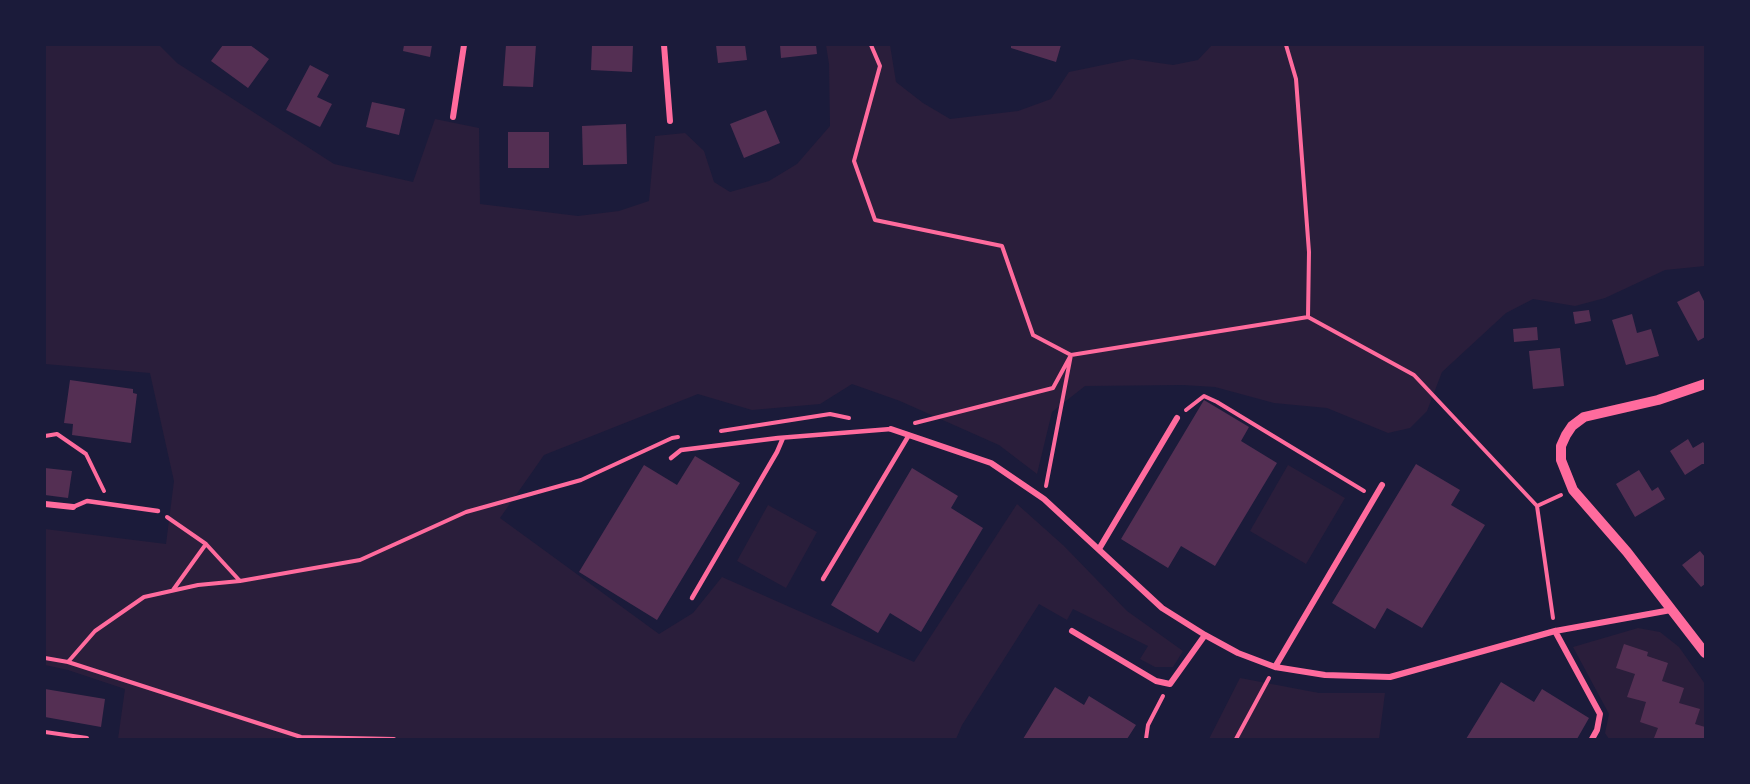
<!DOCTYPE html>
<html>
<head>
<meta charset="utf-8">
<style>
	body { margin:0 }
	#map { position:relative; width:1750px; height:784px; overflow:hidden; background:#1b1b3a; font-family:Cabin,sans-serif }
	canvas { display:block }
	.frame { position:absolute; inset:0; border:46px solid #1b1b3a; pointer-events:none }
</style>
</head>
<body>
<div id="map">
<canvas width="1750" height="784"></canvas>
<div class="frame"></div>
</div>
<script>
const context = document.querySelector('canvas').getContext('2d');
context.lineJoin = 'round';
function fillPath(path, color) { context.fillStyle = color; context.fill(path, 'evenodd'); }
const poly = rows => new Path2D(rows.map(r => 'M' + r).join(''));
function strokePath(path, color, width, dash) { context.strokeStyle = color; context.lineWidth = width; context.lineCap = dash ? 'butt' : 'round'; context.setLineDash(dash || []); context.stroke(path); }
fillPath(poly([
	[45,45,159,45,177,63,334,164,413,182,435,119,479,128,480,204,578,216,619,211,649,201,655,136,685,133,704,151,714,182,730,192,769,181,797,164,830,126,829,64,826,45,890,45,896,82,923,103,950,119,1018,111,1051,99,1069,72,1132,59,1173,65,1198,60,1212,45,1705,45,1705,266,1665,270,1605,298,1575,306,1533,299,1506,313,1442,372,1427,411,1410,428,1388,433,1327,408,1274,403,1215,387,1183,385,1085,386,1052,412,1037,474,999,445,900,401,852,384,820,404,752,410,698,394,544,455,500,518,659,634,693,613,722,577,914,662,1017,504,1064,546,1127,611,1183,651,1173,667,1155,667,1140,659,1148,646,1073,609,1067,620,1039,604,962,725,956,739,118,739,125,689,68,670,45,665,45,529,166,544,174,481,150,373,45,364],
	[1288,465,1345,498,1306,564,1250,531],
	[768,505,817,532,786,588,737,561],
	[1638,628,1660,632,1679,647,1705,684,1705,739,1609,739,1605,733,1609,714,1573,647],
	[1240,678,1319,693,1385,693,1379,739,1209,739]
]), '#2a1e3b');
fillPath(poly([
	[223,45,250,45,269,59,248,88,211,61],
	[404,45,432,45,430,57,403,51],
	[506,45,536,45,533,87,503,86],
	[592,45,633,45,632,72,591,70],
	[716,45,745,45,747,60,718,63],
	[780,45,816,45,817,54,781,58],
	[1011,45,1061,45,1056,62,1011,48],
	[310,65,329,75,317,97,332,104,320,127,286,110],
	[372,102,405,109,399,135,366,127],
	[766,110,780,143,744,158,730,124],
	[626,124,627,164,583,165,582,126],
	[508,132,549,132,549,168,508,168],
	[1699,291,1705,303,1705,337,1698,341,1677,302],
	[1589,310,1591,321,1575,324,1573,312],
	[1632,314,1637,333,1651,329,1659,356,1626,365,1612,320],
	[1537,327,1538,340,1514,342,1513,329],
	[1560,348,1564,386,1533,389,1529,351],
	[70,380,133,389,133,393,137,394,131,443,72,435,73,424,64,423],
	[1204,400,1249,427,1241,441,1277,463,1215,566,1181,546,1168,568,1121,539],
	[1688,439,1693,448,1703,442,1705,445,1705,464,1702,464,1685,475,1670,451],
	[695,456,740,483,657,620,579,572,644,465,677,485],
	[1416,464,1460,490,1451,505,1485,525,1422,628,1387,608,1375,629,1332,603],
	[45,468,72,471,68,498,45,495],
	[912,468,958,496,951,508,983,528,921,632,890,613,878,633,831,605],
	[1639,470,1652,491,1658,487,1665,499,1635,517,1616,484],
	[1700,551,1705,557,1705,584,1701,587,1682,565],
	[1624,644,1648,652,1647,656,1668,663,1662,681,1684,688,1679,703,1700,709,1695,724,1705,727,1705,739,1656,739,1654,738,1658,728,1640,722,1646,702,1627,697,1635,674,1616,668],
	[1501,682,1534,702,1542,689,1589,718,1577,739,1466,739],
	[1055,687,1084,705,1089,696,1136,725,1127,739,1023,739],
	[45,689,105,699,101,727,45,717]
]), '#542f53');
strokePath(poly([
	[871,45,880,66,854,161,875,220,1002,246,1033,335,1071,355,1046,486],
	[1286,45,1296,79,1309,252,1308,317,1414,375,1537,506,1553,618],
	[1186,410,1204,396,1217,402,1364,491],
	[915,423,1053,388,1071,355,1308,317],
	[721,431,830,414,849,418],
	[45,436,57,434,86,454,104,491],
	[1537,506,1561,495],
	[167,517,206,544,240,581],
	[173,590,206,544],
	[45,658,68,662,301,737,394,739],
	[68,662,95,631,144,597,198,585,240,581,360,560,466,512,581,480,672,438,678,437],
	[45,732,87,738],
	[1146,739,1148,725,1163,696],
	[1236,739,1269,678]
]), '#ff6b9d', 4);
strokePath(poly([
	[671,458,681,450,778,438,891,429],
	[73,507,87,501,158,511],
	[823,579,909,435],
	[692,598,777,452,783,438]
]), '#ff6b9d', 4.5);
strokePath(poly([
	[664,45,670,121],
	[453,117,464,45],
	[891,429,991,463,1044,499,1162,608,1205,635,1238,653,1275,667,1325,675,1390,677,1555,631,1671,610],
	[45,504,73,507],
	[1099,549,1177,418],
	[1072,631,1156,681,1170,684,1205,635],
	[1555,631,1600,714,1597,730,1592,739],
	[1275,667,1382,485]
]), '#ff6b9d', 6);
strokePath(poly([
	[1705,384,1658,400,1584,417,1572,426,1566,435,1561,446,1561,460,1573,490,1627,552,1705,653]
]), '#ff6b9d', 10);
</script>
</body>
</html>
